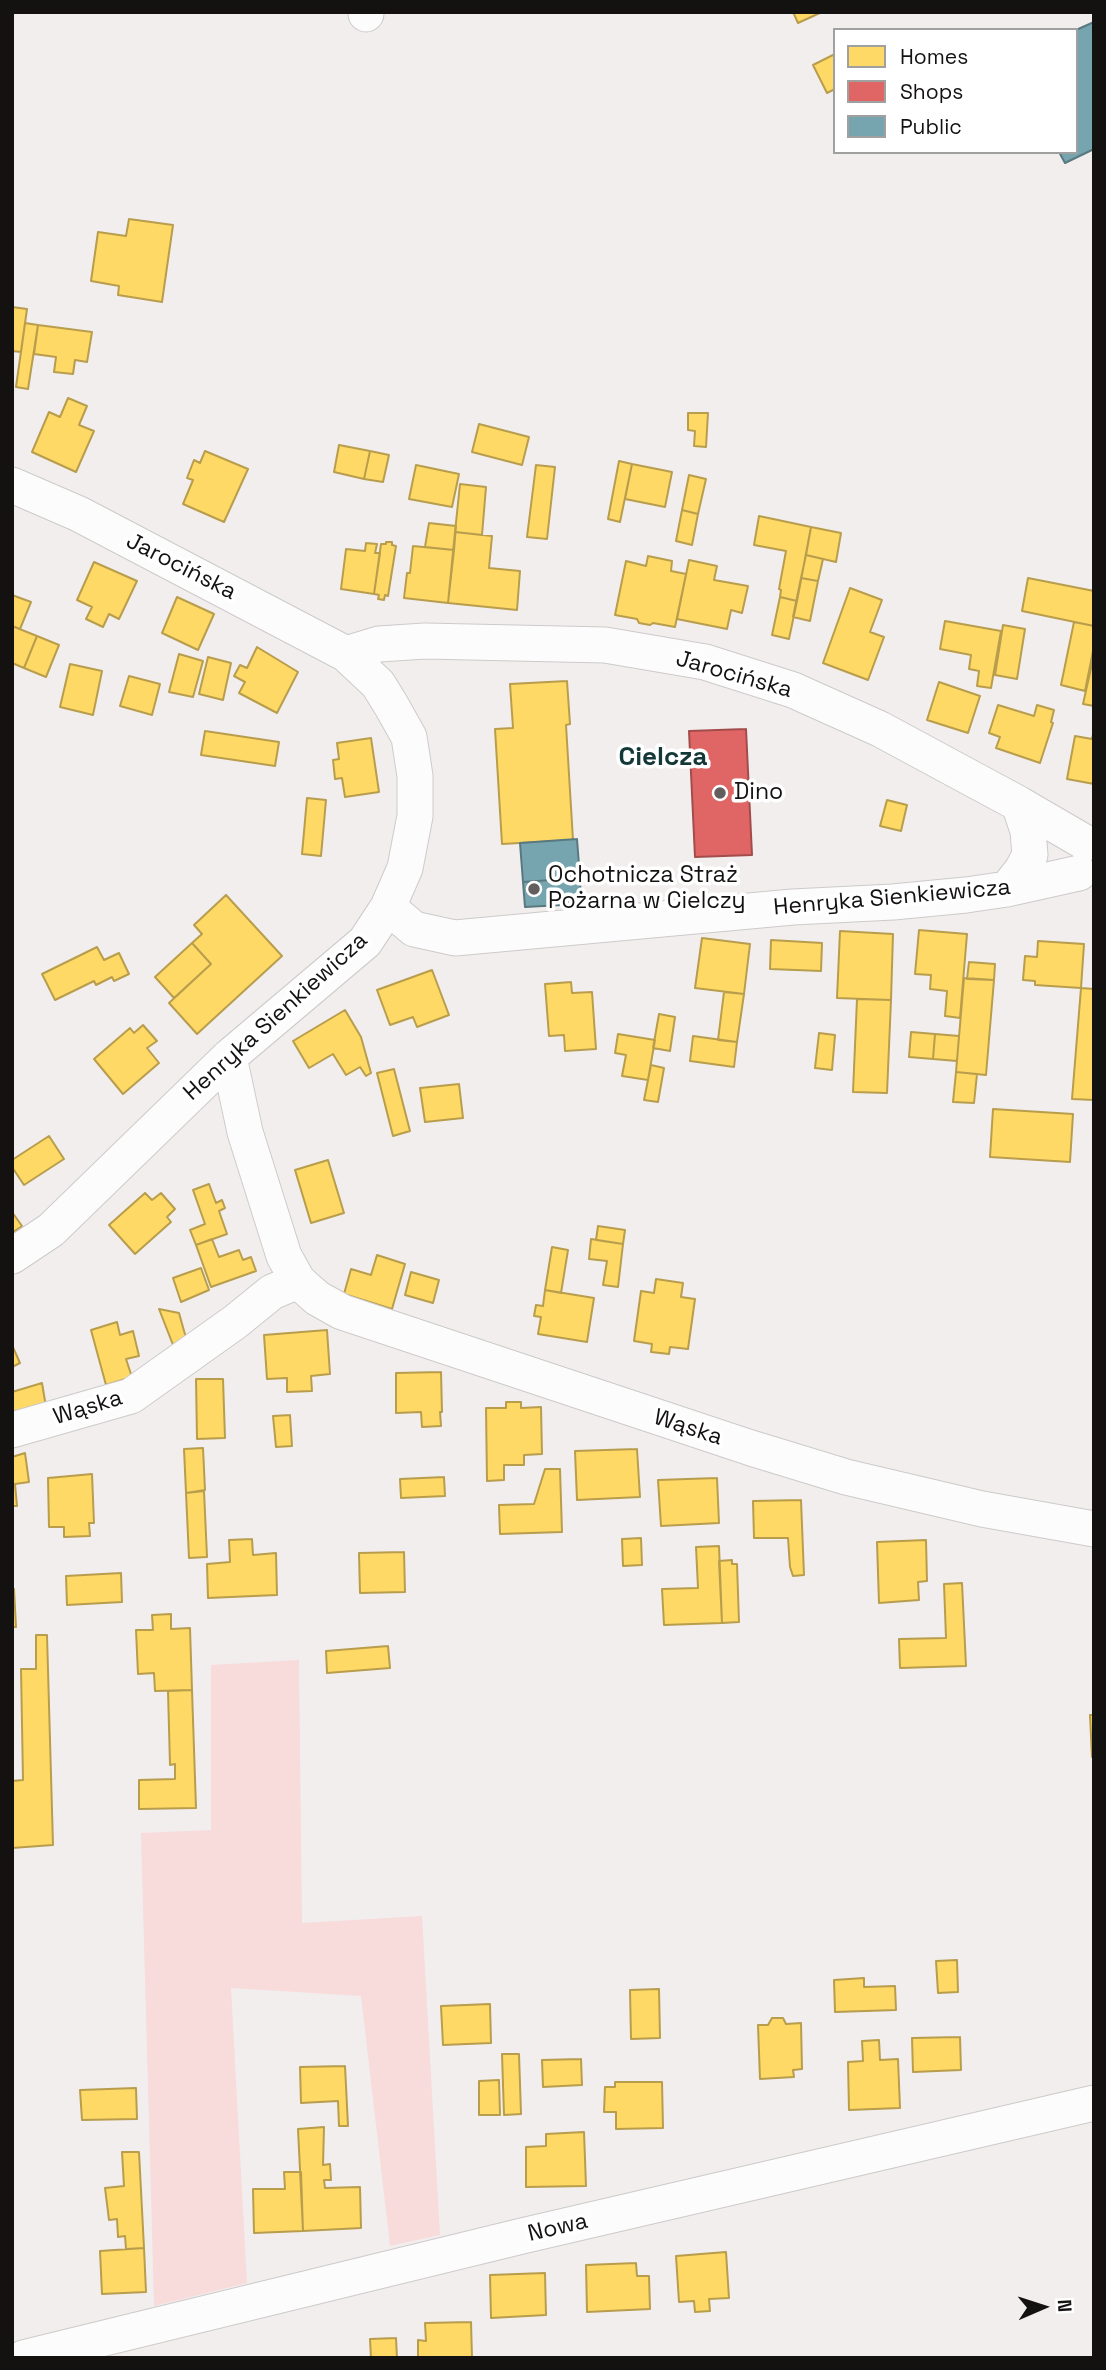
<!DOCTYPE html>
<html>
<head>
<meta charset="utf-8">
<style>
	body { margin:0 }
	#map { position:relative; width:1106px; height:2370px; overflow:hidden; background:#f2eeee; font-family:"Space Grotesk",sans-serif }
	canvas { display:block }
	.frame { position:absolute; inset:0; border:14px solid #141111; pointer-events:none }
	.legend { position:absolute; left:833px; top:28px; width:245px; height:126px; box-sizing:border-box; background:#fff; border:2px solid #a1a0a0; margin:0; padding:9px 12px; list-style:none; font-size:21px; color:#141111 }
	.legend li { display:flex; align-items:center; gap:14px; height:35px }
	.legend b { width:35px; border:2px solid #a1a0a0 }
	.north { position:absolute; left:1008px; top:2272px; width:70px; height:70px; -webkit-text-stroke:5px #fff; paint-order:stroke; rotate:87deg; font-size:19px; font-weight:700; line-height:28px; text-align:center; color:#141111 }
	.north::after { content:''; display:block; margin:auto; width:24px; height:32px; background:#141111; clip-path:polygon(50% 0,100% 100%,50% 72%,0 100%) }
</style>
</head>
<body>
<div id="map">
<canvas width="1106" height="2370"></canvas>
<div class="frame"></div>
<ul class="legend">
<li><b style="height:19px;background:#ffd966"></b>Homes</li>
<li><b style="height:19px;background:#e06666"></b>Shops</li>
<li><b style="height:19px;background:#76a5af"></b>Public</li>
</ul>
<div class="north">N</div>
</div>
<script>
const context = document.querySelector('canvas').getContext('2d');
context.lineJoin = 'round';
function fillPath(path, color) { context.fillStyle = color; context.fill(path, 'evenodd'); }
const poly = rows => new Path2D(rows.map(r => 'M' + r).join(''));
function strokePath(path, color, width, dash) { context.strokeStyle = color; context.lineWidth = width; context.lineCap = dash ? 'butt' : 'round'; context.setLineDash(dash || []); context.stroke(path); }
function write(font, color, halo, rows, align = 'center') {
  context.font = font + ' "Space Grotesk",sans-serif'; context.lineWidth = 7; context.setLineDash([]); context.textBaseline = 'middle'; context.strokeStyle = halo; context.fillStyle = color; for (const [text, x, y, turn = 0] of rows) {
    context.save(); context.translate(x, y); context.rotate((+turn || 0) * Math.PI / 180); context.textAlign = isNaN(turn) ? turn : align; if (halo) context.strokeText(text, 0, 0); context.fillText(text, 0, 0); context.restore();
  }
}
fillPath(poly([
	[299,1660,302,1923,422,1916,440,2235,390,2246,361,1996,231,1988,247,2283,154,2306,141,1833,211,1830,211,1665]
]), '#f8dbdb');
const homes = poly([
	[793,12,822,12,798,23,793,12],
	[835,54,835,89,827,93,813,65,835,54],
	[129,219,173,225,162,302,118,295,119,286,91,281,98,232,126,236,129,219],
	[12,307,27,309,21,352,12,351,12,307],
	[25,323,38,325,28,389,16,387,25,323],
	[38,325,92,332,87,362,75,360,73,374,54,372,56,357,34,354,38,325],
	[68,398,87,406,79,425,94,431,76,472,32,452,49,412,60,417,68,398],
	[688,413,708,413,706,447,694,446,695,431,688,430,688,413],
	[479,424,529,437,522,465,472,452,479,424],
	[339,445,370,451,364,479,334,472,339,445],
	[205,451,248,469,224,522,183,504,193,480,187,478,194,460,200,463,205,451],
	[370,451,389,455,383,482,364,479,370,451],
	[619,461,632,464,620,522,608,519,619,461],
	[632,464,672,472,665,507,625,499,632,464],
	[416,465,459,474,452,507,409,499,416,465],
	[536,465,555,467,547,539,527,537,536,465],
	[689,475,706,479,698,514,682,510,689,475],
	[460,484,486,487,482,535,455,532,460,484],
	[682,510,698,514,692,545,676,541,682,510],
	[759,516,811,527,797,601,780,597,781,590,779,589,786,551,754,545,759,516],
	[429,523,456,526,454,550,425,547,429,523],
	[811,527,841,533,836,562,806,555,811,527],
	[455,532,492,536,489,568,520,571,517,610,448,603,455,532],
	[386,542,392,542,392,545,396,546,388,596,385,595,384,600,378,599,379,595,374,594,381,544,386,544,386,542],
	[366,543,377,544,375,553,380,553,374,594,341,589,346,549,365,551,366,543],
	[413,546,454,550,448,603,404,598,407,573,410,573,413,546],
	[806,555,823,559,818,581,801,578,806,555],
	[648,556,672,561,671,571,686,574,675,627,653,623,650,625,639,623,637,619,615,615,626,561,646,566,648,556],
	[689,560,717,566,714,580,748,586,742,613,731,610,727,629,677,619,689,560],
	[94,562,137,581,119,619,109,614,103,627,86,619,92,607,77,600,94,562],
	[801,578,818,581,810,621,793,617,801,578],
	[1028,578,1094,591,1094,626,1022,611,1028,578],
	[850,588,882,600,870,632,884,637,868,680,823,663,850,588],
	[12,595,31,602,20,629,12,626,12,595],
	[177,597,214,614,198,650,162,633,177,597],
	[780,597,797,601,789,639,772,635,780,597],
	[945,621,1001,631,991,688,977,686,979,671,969,669,971,655,940,649,945,621],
	[1074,622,1094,626,1094,646,1085,691,1061,685,1074,622],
	[1003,625,1025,629,1017,679,995,675,1003,625],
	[12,626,37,636,24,668,12,663,12,626],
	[37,636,59,645,46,677,24,668,37,636],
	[257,647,298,672,277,713,239,693,245,682,234,676,240,665,247,668,257,647],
	[179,654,203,661,193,697,169,692,179,654],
	[1094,655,1094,706,1083,704,1094,655],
	[208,657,231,663,223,700,199,694,208,657],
	[70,664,102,671,93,715,60,707,70,664],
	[129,676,160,684,152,715,120,706,129,676],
	[567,681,570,724,566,725,573,840,502,844,495,729,513,728,510,684,567,681],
	[939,682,980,696,968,733,927,720,939,682],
	[998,705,1034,716,1037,705,1054,710,1051,722,1053,723,1040,763,996,748,1000,737,989,733,998,705],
	[1094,730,1094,784,1067,779,1075,736,1092,739,1094,730],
	[205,731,279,742,275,766,201,755,205,731],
	[371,738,379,792,345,797,342,778,335,779,333,760,339,759,337,743,371,738],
	[307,798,326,800,321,856,302,854,307,798],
	[887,800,907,805,901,831,880,826,887,800],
	[226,895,282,956,197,1034,169,1003,211,964,192,943,202,934,194,925,226,895],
	[919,930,967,934,960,1018,945,1016,947,991,930,989,931,975,915,974,919,930],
	[840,931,893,934,891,1000,837,998,840,931],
	[702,938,750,944,744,994,695,988,702,938],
	[771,940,822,943,821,971,770,969,771,940],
	[1038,941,1084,944,1081,988,1035,985,1035,981,1023,980,1025,956,1037,957,1038,941],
	[192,943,211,964,174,998,155,977,192,943],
	[97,947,104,960,119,953,129,974,114,981,112,977,96,985,94,981,55,1000,42,974,97,947],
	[969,962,995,964,994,980,967,979,969,962],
	[432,970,449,1015,417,1027,413,1017,390,1025,377,990,432,970],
	[964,978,994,980,986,1075,956,1072,964,978],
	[571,982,572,993,592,992,596,1049,565,1051,564,1035,549,1036,545,984,571,982],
	[1081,988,1094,989,1094,1100,1072,1099,1081,988],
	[724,992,744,994,737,1042,718,1040,724,992],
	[857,999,891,1000,887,1093,853,1092,857,999],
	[345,1010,361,1037,371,1073,366,1076,360,1067,346,1075,333,1054,309,1068,293,1041,345,1010],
	[659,1014,675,1017,670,1051,653,1048,659,1014],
	[143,1025,157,1041,147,1048,159,1063,123,1094,94,1059,130,1028,134,1033,143,1025],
	[911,1032,935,1034,933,1059,909,1057,911,1032],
	[819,1033,835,1035,832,1070,815,1068,819,1033],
	[618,1034,655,1040,648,1080,622,1076,626,1055,615,1053,618,1034],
	[935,1034,959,1036,957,1061,933,1059,935,1034],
	[693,1036,737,1042,734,1067,690,1061,693,1036],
	[651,1065,664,1068,658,1102,644,1100,651,1065],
	[394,1069,410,1131,393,1136,377,1073,394,1069],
	[956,1072,977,1074,974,1103,953,1102,956,1072],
	[459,1084,463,1118,425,1122,420,1088,459,1084],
	[993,1109,1073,1114,1070,1162,990,1157,993,1109],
	[49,1136,64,1159,24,1185,12,1167,12,1160,49,1136],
	[328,1160,344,1213,311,1223,295,1170,328,1160],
	[209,1184,216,1203,222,1200,225,1208,219,1211,227,1234,196,1245,190,1230,205,1224,193,1190,209,1184],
	[145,1193,152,1200,161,1193,175,1209,167,1217,171,1222,135,1254,109,1225,145,1193],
	[12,1212,22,1226,12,1233,12,1212],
	[598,1226,625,1230,623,1244,596,1240,598,1226],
	[212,1239,219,1257,239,1250,243,1260,251,1257,256,1271,211,1287,196,1245,212,1239],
	[591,1239,623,1244,618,1287,603,1285,607,1261,589,1259,591,1239],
	[552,1247,568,1250,561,1293,545,1290,552,1247],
	[377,1255,405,1264,392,1309,344,1294,351,1269,371,1275,377,1255],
	[201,1268,209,1290,181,1302,173,1278,201,1268],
	[411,1272,439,1280,433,1303,405,1295,411,1272],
	[656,1279,683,1283,681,1297,695,1299,688,1349,670,1347,669,1354,651,1352,652,1344,634,1341,641,1291,654,1293,656,1279],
	[545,1290,594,1298,587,1342,538,1334,541,1317,534,1316,536,1305,543,1306,545,1290],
	[159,1309,179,1313,188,1345,175,1350,159,1309],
	[117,1322,120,1335,133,1331,139,1356,126,1359,132,1377,106,1385,91,1330,117,1322],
	[327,1330,330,1374,311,1376,312,1391,287,1392,287,1378,267,1379,264,1335,327,1330],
	[12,1345,20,1363,12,1367,12,1345],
	[441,1372,442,1412,440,1412,441,1426,422,1427,421,1412,396,1413,396,1373,441,1372],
	[196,1379,223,1379,225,1438,197,1439,196,1379],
	[42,1383,46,1407,12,1415,12,1392,42,1383],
	[506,1402,521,1402,521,1408,541,1407,542,1454,524,1455,524,1465,504,1465,504,1480,487,1481,486,1408,506,1408,506,1402],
	[290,1415,292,1446,276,1447,273,1416,290,1415],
	[203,1448,205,1490,186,1493,184,1449,203,1448],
	[637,1449,640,1497,577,1500,575,1451,637,1449],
	[25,1453,29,1482,15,1484,17,1506,12,1506,12,1457,25,1453],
	[545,1469,560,1469,562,1532,500,1534,499,1505,534,1504,545,1469],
	[92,1474,94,1523,89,1523,90,1536,64,1537,64,1527,49,1527,48,1478,92,1474],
	[444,1477,445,1496,401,1498,400,1479,444,1477],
	[717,1478,719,1523,661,1526,658,1480,717,1478],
	[204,1491,207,1557,189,1558,186,1493,204,1491],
	[801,1500,804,1575,793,1576,790,1567,788,1538,754,1538,753,1501,801,1500],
	[641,1538,642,1565,623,1566,622,1539,641,1538],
	[252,1539,253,1555,276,1553,277,1595,208,1598,207,1564,230,1562,229,1540,252,1539],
	[926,1540,927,1581,918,1582,919,1600,879,1603,877,1542,926,1540],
	[719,1546,722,1623,664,1625,662,1589,698,1588,696,1547,719,1546],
	[404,1552,405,1592,360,1593,359,1553,404,1552],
	[732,1560,732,1564,737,1564,739,1622,722,1623,719,1561,732,1560],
	[121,1573,122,1602,67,1605,66,1576,121,1573],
	[962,1583,966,1666,900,1668,899,1639,946,1638,944,1584,962,1583],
	[12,1589,14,1589,16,1627,12,1627,12,1589],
	[171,1614,171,1629,190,1628,192,1690,155,1691,154,1673,138,1674,136,1630,153,1630,152,1615,171,1614],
	[36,1635,47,1635,53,1845,12,1848,12,1781,23,1780,21,1669,36,1669,36,1635],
	[388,1646,390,1668,327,1673,326,1651,388,1646],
	[192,1690,196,1808,139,1809,139,1780,175,1779,175,1764,170,1765,168,1691,192,1690],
	[1090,1715,1094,1715,1094,1757,1092,1757,1090,1715],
	[957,1960,958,1992,938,1993,936,1961,957,1960],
	[864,1978,864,1987,895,1986,896,2010,835,2012,834,1980,864,1978],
	[659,1989,660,2038,631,2039,630,1990,659,1989],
	[490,2004,491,2043,443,2045,441,2006,490,2004],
	[772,2018,783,2018,786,2024,801,2023,802,2069,793,2070,794,2077,760,2079,758,2025,768,2025,772,2018],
	[960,2037,961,2070,913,2072,912,2038,960,2037],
	[879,2040,880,2060,898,2059,900,2108,849,2110,848,2062,863,2061,862,2041,879,2040],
	[502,2054,519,2054,521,2114,504,2115,502,2054],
	[581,2059,582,2085,543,2087,542,2060,581,2059],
	[345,2066,348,2126,339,2126,338,2101,301,2103,300,2067,345,2066],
	[499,2080,500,2115,479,2115,479,2081,499,2080],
	[615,2082,662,2082,663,2128,616,2129,616,2112,604,2112,605,2087,615,2087,615,2082],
	[136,2088,137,2119,82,2120,80,2090,136,2088],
	[324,2127,323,2165,330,2164,331,2180,324,2180,325,2188,360,2187,361,2228,303,2231,298,2129,324,2127],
	[584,2132,586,2186,526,2187,526,2147,546,2146,546,2134,584,2132],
	[122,2152,139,2152,144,2248,126,2249,125,2236,118,2237,117,2219,109,2220,105,2188,124,2186,122,2152],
	[284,2172,301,2172,303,2231,254,2233,253,2189,285,2189,284,2172],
	[144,2248,146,2292,102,2294,100,2251,144,2248],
	[726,2252,729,2298,709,2299,710,2311,695,2312,694,2301,679,2302,676,2256,726,2252],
	[636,2263,637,2276,649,2276,650,2309,587,2312,586,2265,636,2263],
	[545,2273,546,2315,491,2318,490,2275,545,2273],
	[471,2322,472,2358,418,2358,418,2340,426,2341,425,2323,471,2322],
	[396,2338,397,2358,371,2358,370,2339,396,2338]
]);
fillPath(homes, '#ffd966');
strokePath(homes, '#b89d4c', 2);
const shops = poly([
	[746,729,752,855,695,857,689,731,746,729]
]);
fillPath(shops, '#e06666');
strokePath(shops, '#a34c4c', 2);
const public = poly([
	[1094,22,1094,149,1065,163,1059,152,1076,152,1076,30,1094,22],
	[577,839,580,878,523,882,520,843,577,839],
	[580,878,581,904,525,907,523,882,580,878]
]);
fillPath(public, '#76a5af');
strokePath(public, '#597980', 2);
const minor = poly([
	[366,14,366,12],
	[12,485,79,514,346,654,378,684,391,705,409,737,415,776,415,816,405,868,388,907,365,942,229,1057,51,1230,12,1256],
	[346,654,379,644,425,641,605,645,705,662,793,690,880,729,1019,804,1086,843],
	[1007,889,1022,870,1030,855,1028,831,1019,804],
	[388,907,414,929,455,938,793,907,893,902,966,895,1007,889,1079,873],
	[229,1057,245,1132,284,1256,298,1281,317,1298,342,1312,751,1448,846,1477,982,1509,1094,1529],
	[12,1430,131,1396,235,1322,272,1292,298,1281],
	[23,2358,522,2236,1094,2103]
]);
strokePath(minor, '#cdcaca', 37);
strokePath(minor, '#fdfcfc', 35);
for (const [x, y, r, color] of [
	[720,793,7,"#625e5e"],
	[534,889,7,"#625e5e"]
]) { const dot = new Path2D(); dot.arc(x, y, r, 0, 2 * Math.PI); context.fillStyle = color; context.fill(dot); strokePath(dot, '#fff', 2.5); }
write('23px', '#141111', '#fff', [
	["Jarocińska",181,567,27],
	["Jarocińska",734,675,16],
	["Henryka Sienkiewicza",892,898,-5],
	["Henryka Sienkiewicza",276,1017,-42],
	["Wąska",88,1408,-17],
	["Wąska",688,1428,18],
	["Nowa",558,2228,-13]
]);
write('23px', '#141111', '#fff', [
	["Dino",734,793],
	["Ochotnicza Straż",548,876],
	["Pożarna w Cielczy",548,902]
], 'left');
write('bold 26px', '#143738', '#fff', [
	["Cielcza",663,758]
]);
</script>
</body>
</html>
